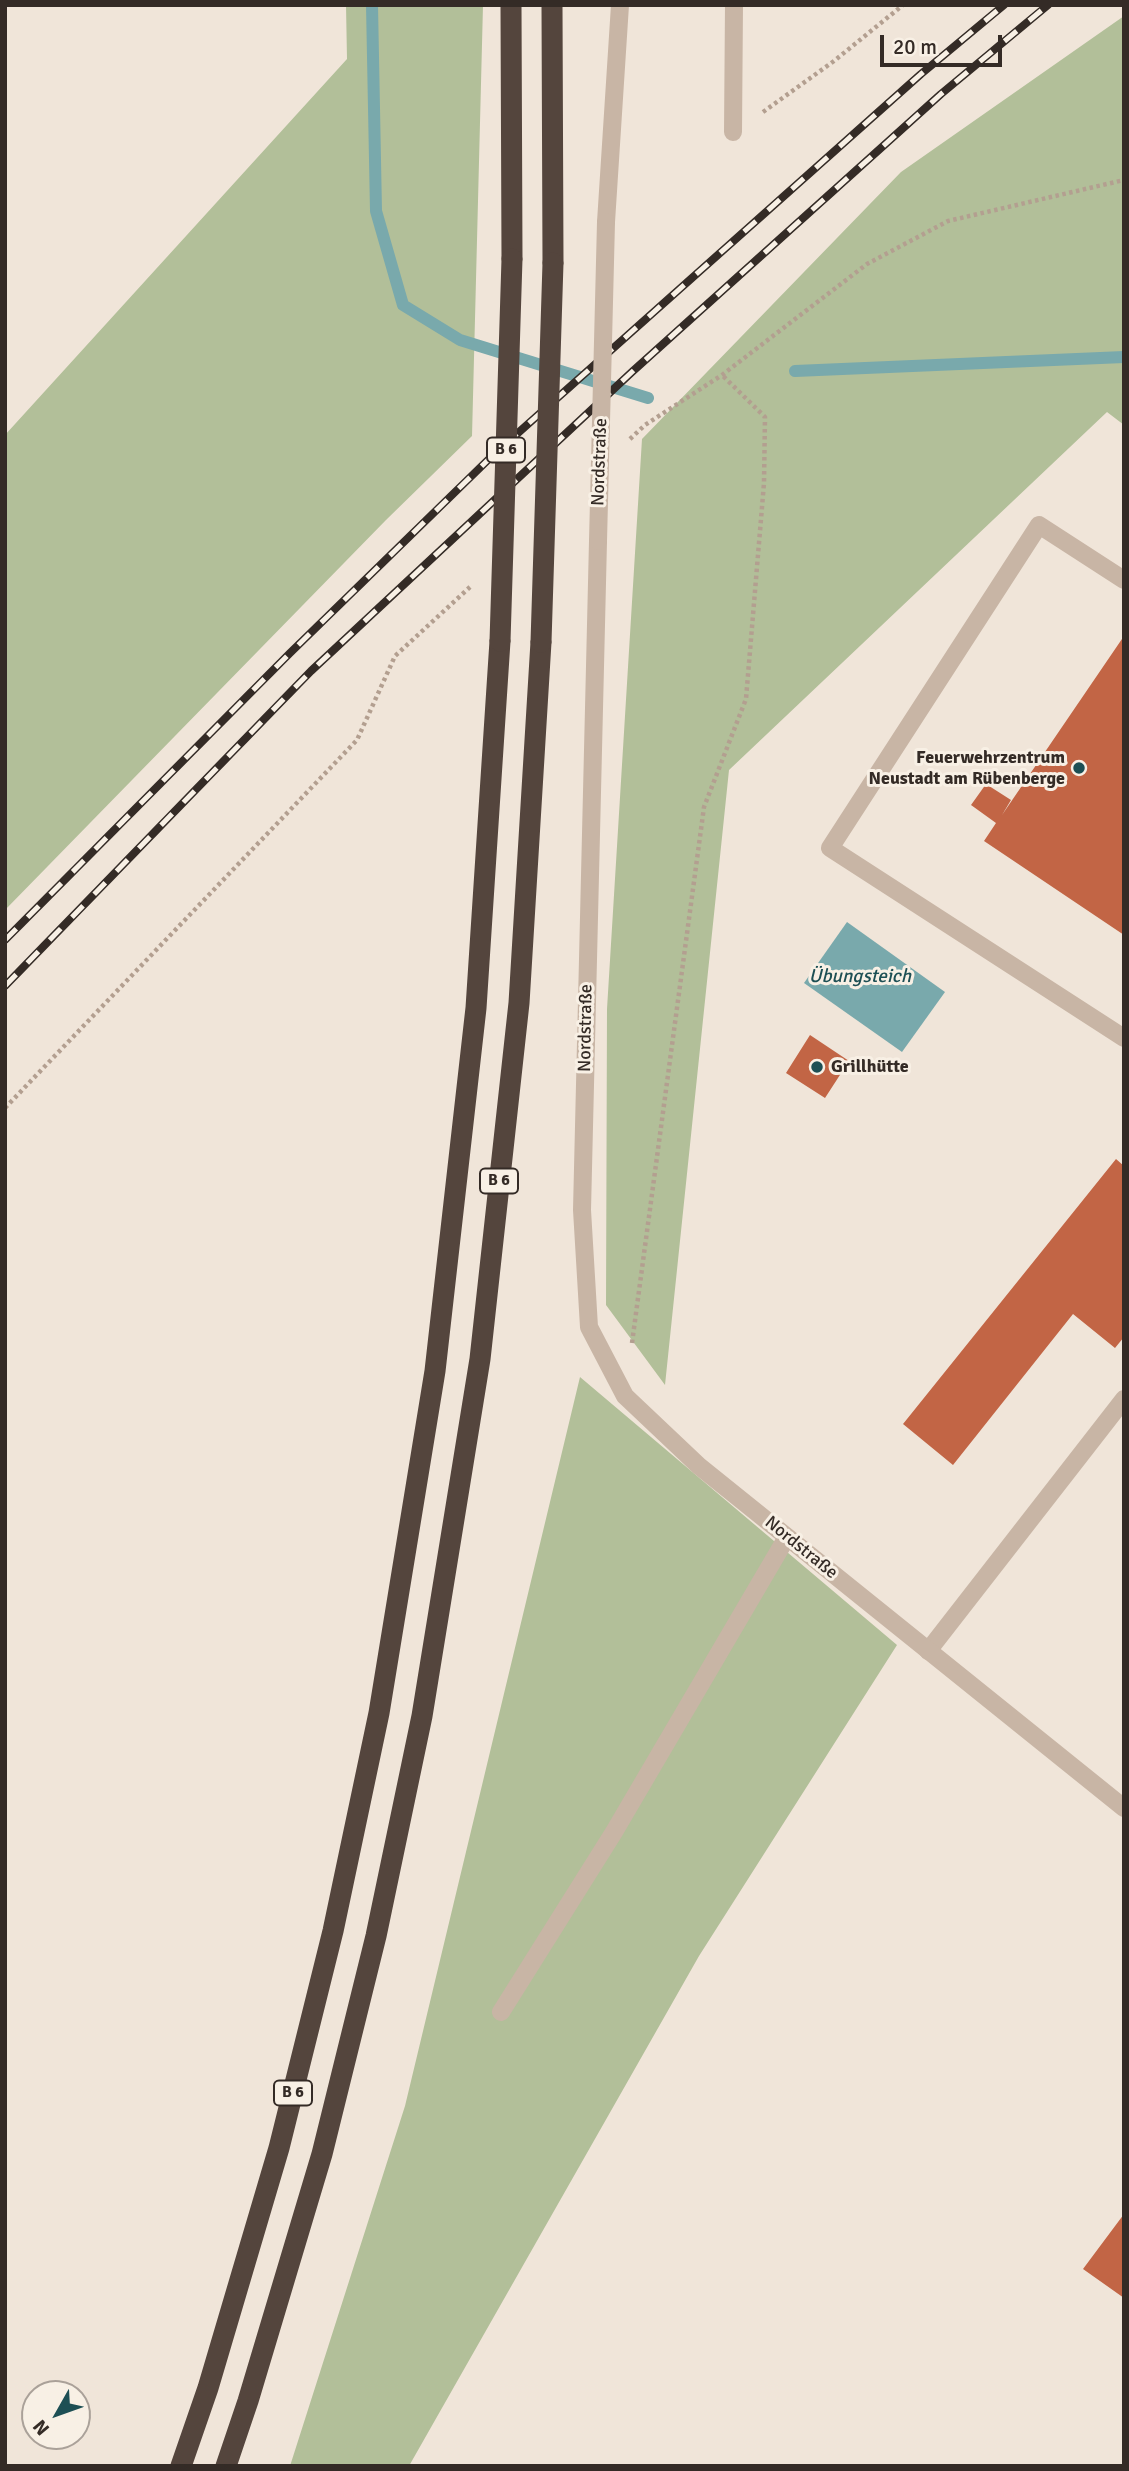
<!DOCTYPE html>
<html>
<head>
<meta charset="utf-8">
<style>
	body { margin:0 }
	#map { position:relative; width:1129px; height:2471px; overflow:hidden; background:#f0e5d9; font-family:Signika,sans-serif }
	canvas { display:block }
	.frame { position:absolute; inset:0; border:7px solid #342b26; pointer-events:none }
	.north { position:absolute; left:21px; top:2380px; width:70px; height:70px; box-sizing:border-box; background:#f8f0e5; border:2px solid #aaa199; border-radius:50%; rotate:230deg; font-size:19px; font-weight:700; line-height:28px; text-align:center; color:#342b26 }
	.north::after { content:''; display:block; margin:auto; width:24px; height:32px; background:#1d4f54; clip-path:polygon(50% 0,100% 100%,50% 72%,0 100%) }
	.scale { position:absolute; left:880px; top:35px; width:122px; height:32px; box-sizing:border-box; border:4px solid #342b26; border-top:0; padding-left:9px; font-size:21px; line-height:24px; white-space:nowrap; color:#342b26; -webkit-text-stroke:5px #f8f0e5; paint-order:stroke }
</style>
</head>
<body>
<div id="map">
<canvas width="1129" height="2471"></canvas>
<div class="frame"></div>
<div class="north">N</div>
<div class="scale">20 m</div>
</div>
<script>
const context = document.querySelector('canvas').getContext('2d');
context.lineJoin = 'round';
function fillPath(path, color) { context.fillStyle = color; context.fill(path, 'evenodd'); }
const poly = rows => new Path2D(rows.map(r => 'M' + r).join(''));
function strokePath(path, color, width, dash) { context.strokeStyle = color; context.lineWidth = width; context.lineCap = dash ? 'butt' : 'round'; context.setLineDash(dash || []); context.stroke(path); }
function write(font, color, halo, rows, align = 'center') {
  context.font = font + ' Signika,sans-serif'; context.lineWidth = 6; context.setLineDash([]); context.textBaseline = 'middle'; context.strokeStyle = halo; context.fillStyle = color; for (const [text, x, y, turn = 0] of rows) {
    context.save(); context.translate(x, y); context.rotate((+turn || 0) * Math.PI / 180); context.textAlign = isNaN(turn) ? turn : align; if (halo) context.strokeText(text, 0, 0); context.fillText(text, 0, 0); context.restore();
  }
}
fillPath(poly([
	[346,5,483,5,472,436,386,520,5,910,5,435,347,59],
	[1124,16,1124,425,1107,412,729,770,665,1385,606,1305,607,1009,642,439,901,172],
	[580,1377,897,1645,699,1956,409,2466,290,2466,405,2106]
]), '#b2bf99');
fillPath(poly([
	[847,922,945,992,902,1052,804,983]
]), '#79a9ac');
strokePath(poly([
	[372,5,376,211,403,305,460,340,648,398],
	[795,371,1124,357]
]), '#79a9ac', 12);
fillPath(poly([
	[1124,636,1124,935,984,841,996,823,971,805,986,784,1011,800,1002,815],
	[810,1035,849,1061,825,1098,786,1073],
	[1116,1159,1124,1166,1124,1337,1115,1348,1073,1314,953,1465,903,1424],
	[1124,2214,1124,2298,1083,2269]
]), '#c26545');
strokePath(poly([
	[763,112,834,61,903,5],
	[630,439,645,425,722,375,867,264,948,221,1124,180],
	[5,1108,357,740,395,656,470,587],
	[632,1343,704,807,746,699,764,483,765,417,722,375]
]), '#b39f90', 4.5, [3.5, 3.5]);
strokePath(poly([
	[1124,580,1039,525,830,848,1124,1038],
	[928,1651,1124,1399],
	[501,2012,614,1832,787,1537]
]), '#c8b5a5', 18);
strokePath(poly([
	[733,132,734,5],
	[606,222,620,5],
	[598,541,582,1210,589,1327,625,1396,699,1466,1124,1808]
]), '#c8b5a5', 18);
strokePath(poly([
	[511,5,512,259],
	[552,5,553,263],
	[181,2466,208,2388,279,2148,333,1931,379,1713,435,1371,476,1008,500,641],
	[226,2466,248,2401,322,2154,376,1936,422,1716,480,1359,519,1003,541,642]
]), '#54453d', 21);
const rail = poly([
	[5,940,290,653,491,457,921,74,1004,5],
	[5,986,311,671,633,371,941,94,1048,5]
]);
strokePath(rail, '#342b26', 8);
strokePath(rail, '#f8f0e5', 5, [16]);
strokePath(poly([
	[598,541,606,222]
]), '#c8b5a5', 18);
strokePath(poly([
	[500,641,512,259],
	[541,642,553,263]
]), '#54453d', 21);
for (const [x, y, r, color] of [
	[1079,768,7,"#1d4f54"],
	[817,1067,7,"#1d4f54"]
]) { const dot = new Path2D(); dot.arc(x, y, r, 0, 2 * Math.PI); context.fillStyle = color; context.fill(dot); strokePath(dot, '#f8f0e5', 2.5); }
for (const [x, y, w] of [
	[506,450,38],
	[499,1181,38],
	[293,2093,38]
]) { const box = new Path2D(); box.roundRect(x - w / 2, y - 12.5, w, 25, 5); context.fillStyle = '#f8f0e5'; context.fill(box); strokePath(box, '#342b26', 2); }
write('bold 16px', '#342b26', null, [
	["B 6",506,450],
	["B 6",499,1181],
	["B 6",293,2093]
]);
write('18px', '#342b26', '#f8f0e5', [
	["Nordstraße",600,462,-88],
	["Nordstraße",586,1028,-89],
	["Nordstraße",801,1548,39]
]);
write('bold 18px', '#342b26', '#f8f0e5', [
	["Feuerwehrzentrum",1065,758],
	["Neustadt am Rübenberge",1065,779],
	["Grillhütte",831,1067,"left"]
], 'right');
write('italic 19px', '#1d4f54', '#f8f0e5', [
	["Übungsteich",860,977]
]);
</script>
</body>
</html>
